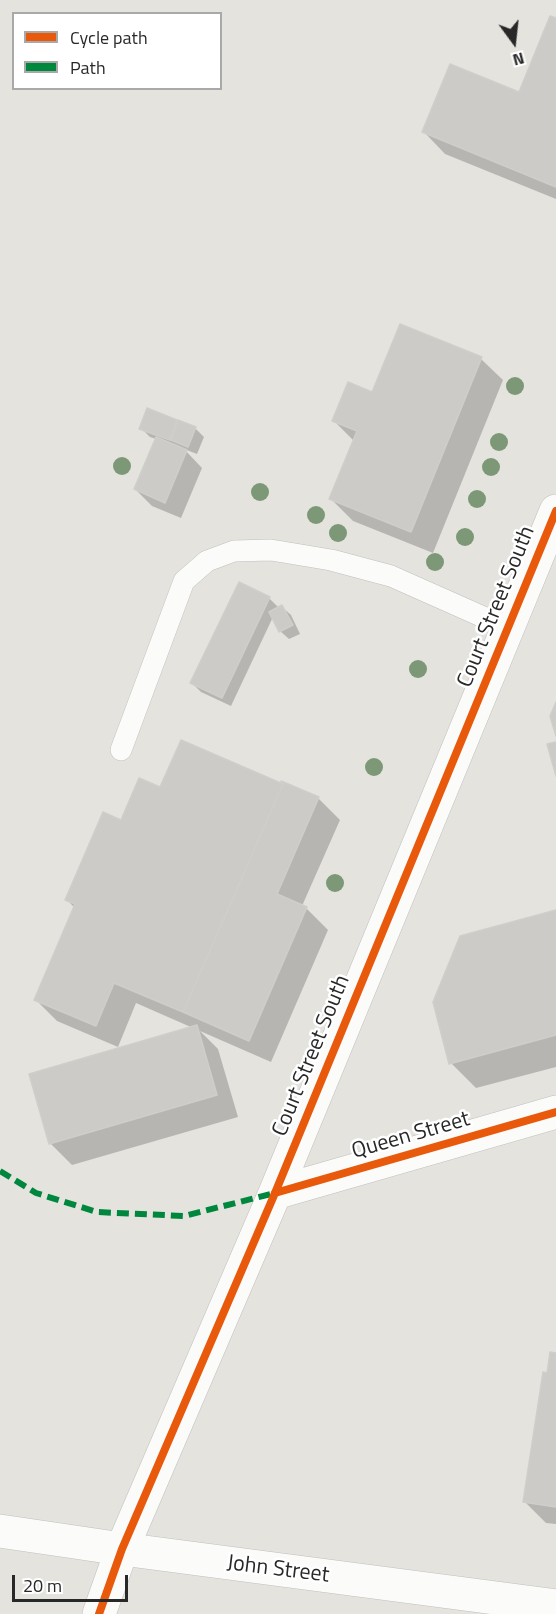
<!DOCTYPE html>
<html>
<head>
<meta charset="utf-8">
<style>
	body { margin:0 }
	#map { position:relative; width:556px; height:1614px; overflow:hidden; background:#e5e3de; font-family:"Titillium Web",sans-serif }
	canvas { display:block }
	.legend { position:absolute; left:12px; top:12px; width:210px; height:78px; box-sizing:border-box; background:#fff; border:2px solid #a9a9a9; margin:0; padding:8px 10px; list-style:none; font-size:18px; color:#282828 }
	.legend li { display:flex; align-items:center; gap:12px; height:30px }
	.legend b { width:30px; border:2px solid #a9a9a9 }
	.north { position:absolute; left:484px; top:12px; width:60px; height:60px; -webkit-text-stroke:4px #fff; paint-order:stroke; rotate:165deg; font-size:16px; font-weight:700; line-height:24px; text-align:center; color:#282828 }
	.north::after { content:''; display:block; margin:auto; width:21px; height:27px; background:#282828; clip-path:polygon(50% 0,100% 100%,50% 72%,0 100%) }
	.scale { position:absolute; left:12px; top:1575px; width:116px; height:27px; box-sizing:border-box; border:3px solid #282828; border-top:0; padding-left:8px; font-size:18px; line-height:21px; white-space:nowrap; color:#282828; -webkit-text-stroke:4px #fff; paint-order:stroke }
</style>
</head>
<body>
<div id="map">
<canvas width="556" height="1614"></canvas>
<ul class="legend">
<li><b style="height:8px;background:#e8590c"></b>Cycle path</li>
<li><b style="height:8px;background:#00873e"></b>Path</li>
</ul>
<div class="north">N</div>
<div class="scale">20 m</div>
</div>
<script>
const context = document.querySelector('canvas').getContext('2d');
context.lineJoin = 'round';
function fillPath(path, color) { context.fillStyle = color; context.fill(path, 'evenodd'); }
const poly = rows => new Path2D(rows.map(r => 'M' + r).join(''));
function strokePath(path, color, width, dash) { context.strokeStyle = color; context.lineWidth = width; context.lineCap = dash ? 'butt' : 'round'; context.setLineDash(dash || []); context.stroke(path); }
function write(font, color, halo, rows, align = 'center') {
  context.font = font + ' "Titillium Web",sans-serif'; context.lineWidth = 5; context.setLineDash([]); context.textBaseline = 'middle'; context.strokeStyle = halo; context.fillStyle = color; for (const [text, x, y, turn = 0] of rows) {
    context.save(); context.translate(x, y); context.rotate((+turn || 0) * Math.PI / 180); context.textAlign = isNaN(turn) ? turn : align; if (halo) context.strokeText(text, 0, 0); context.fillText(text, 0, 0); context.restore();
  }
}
fillPath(poly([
	[556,20,556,199,445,154,424,132,520,94],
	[481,359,503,380,433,553,353,521,331,499,354,441,334,421,373,394],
	[147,410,195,428,204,437,197,454,184,449,202,468,181,518,152,506,135,489,156,439,150,437,141,428],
	[269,598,279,608,282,607,291,615,300,634,289,639,280,631,273,617,231,706,201,692,192,683],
	[287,787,318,798,340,820,302,906,306,908,328,930,271,1062,200,1031,218,1049,238,1117,72,1165,50,1143,193,1028,136,1003,118,1047,57,1021,35,999,75,908,66,899,121,822,161,789],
	[556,912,556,1067,476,1088,451,1063],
	[556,1354,556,1524,546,1523,524,1501]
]), '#0003');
const building = poly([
	[550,16,556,18,556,187,422,132,450,64,519,92,550,16],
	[400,324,482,357,411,532,329,499,357,431,332,421,348,382,372,392,400,324],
	[147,408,177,420,170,440,139,429,147,408],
	[178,420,196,427,188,447,171,440,178,420],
	[156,437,187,450,165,503,134,489,156,437],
	[239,582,270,597,222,698,190,683,239,582],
	[282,605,293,625,279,632,269,612,282,605],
	[556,702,556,736,550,716,556,702],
	[181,740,283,784,183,1012,114,983,96,1026,34,1000,75,904,65,900,103,812,121,820,139,778,160,787,181,740],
	[556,742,556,776,547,744,556,742],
	[281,781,319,797,277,894,307,907,249,1041,183,1012,283,784,281,781],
	[556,910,556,1035,449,1064,433,1002,460,936,556,910],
	[197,1025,217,1095,49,1144,29,1074,197,1025],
	[550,1352,556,1353,556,1507,523,1502,543,1372,547,1373,550,1352]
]);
fillPath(building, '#cdcbc7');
strokePath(building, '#d0ceca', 1.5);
const service = poly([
	[121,750,184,581,207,561,234,551,271,550,331,560,391,576,508,628]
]);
const minor = poly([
	[275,1193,556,1112],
	[122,1549,275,1193,556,511]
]);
const tertiary = poly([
	[99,1614,122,1549]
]);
const secondary = poly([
	[0,1531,122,1549,556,1606]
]);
strokePath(service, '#c0bfbf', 22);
strokePath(minor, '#c0bfbf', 34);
strokePath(tertiary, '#c0bfbf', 34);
strokePath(secondary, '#c0bfbf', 34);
strokePath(service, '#fbfbfa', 21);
strokePath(minor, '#fbfbfa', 33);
strokePath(tertiary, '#fbfbfa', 33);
strokePath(secondary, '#fbfbfa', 33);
strokePath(poly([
	[0,1171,36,1193,97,1212,184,1216,275,1193]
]), '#00873e', 6, [12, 6]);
strokePath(poly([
	[275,1193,556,1112],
	[99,1614,122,1549,275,1193,556,511]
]), '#e8590c', 8);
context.fillStyle = '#7c9877';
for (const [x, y] of [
	[515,386],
	[499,442],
	[122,466],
	[491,467],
	[260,492],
	[477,499],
	[316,515],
	[338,533],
	[465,537],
	[435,562],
	[418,669],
	[374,767],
	[335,883]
]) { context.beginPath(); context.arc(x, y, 9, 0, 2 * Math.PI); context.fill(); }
write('22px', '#282828', '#fff', [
	["Court Street South",497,607,-68],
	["Court Street South",312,1056,-68],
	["Queen Street",411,1136,-16],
	["John Street",278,1570,7]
]);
</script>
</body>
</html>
